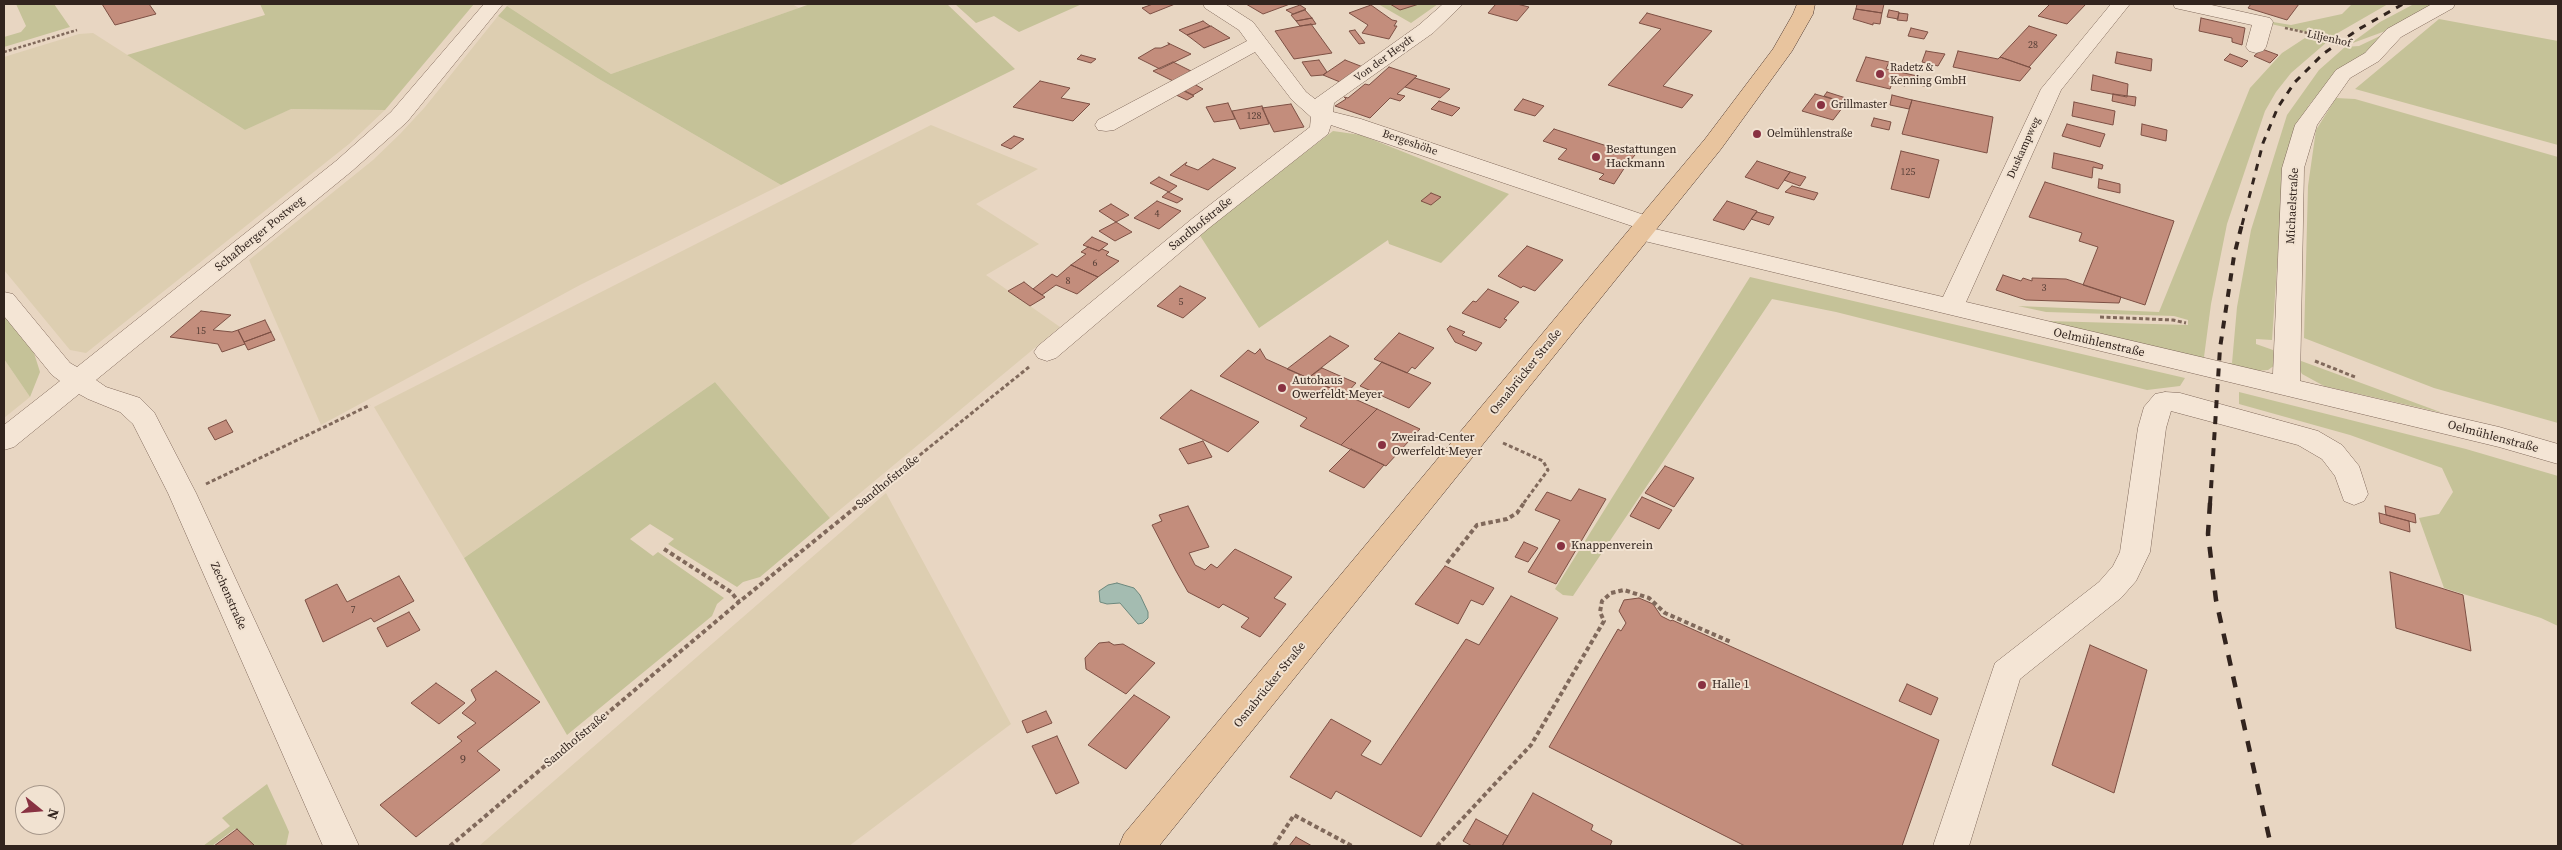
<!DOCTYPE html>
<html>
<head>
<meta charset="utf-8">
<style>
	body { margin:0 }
	#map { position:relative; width:2562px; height:850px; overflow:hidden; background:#e8d6c2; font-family:"Source Serif 4",serif }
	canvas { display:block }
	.frame { position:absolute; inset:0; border:5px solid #32241e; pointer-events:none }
	.north { position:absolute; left:15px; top:785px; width:50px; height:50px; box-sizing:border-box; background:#f1e2d1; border:1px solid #a59689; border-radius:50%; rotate:107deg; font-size:14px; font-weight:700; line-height:20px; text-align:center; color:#32241e }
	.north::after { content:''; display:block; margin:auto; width:18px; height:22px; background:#893242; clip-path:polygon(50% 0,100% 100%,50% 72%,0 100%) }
</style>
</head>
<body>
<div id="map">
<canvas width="2562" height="850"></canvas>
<div class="frame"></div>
<div class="north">N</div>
</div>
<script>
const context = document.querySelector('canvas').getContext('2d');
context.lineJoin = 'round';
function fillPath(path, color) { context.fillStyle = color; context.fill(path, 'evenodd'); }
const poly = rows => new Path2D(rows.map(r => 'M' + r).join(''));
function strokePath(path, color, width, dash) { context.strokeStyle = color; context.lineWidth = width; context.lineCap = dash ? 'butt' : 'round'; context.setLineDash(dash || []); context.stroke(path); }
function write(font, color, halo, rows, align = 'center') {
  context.font = font + ' "Source Serif 4",serif'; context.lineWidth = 4; context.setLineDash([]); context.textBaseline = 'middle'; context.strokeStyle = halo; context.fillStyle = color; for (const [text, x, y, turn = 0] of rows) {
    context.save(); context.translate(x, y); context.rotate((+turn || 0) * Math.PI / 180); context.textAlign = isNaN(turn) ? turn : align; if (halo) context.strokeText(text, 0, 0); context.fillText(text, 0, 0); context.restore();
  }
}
fillPath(poly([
	[509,4,792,4,799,8,611,74,507,6],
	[498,16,599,79,781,185,580,285,321,425,249,260,373,160,400,134,425,107],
	[93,33,245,130,290,109,385,110,349,144,86,353,70,350,4,270,4,57,79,34],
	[931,125,1038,169,976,204,1039,244,986,275,1060,327,830,518,715,382,464,558,374,407],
	[4,359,30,397,4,418],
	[886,493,1011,724,849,846,479,846]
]), '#ddceb1');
fillPath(poly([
	[16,4,54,4,70,27,4,47,4,37,21,32,26,26],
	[260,4,474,4,385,110,291,109,245,130,127,55,265,15],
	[810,4,947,4,1015,69,781,185,599,79,498,16,507,6,611,74],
	[955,4,1082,4,1019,32,994,16,976,23],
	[1378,4,1438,4,1411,23],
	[2352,4,2388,4,2336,34,2333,38,2271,24,2267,21,2291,25,2342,14],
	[2414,4,2435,4,2391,29,2350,44,2380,22],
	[2439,19,2558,41,2558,145,2355,89],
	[2380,36,2385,37,2320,92,2309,105,2299,129,2279,238,2272,340,2256,339,2256,344,2273,350,2275,365,2268,370,2255,371,2228,366,2228,363,2232,363,2237,307,2251,230,2287,115,2319,70,2345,47,2359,46],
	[2305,38,2327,42,2291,73,2276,92,2265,111,2227,224,2211,304,2204,357,2207,361,2047,321,2188,325,2188,320,2174,316,2046,312,2018,306,2159,312,2250,88,2282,53],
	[2336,98,2355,99,2558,157,2558,423,2434,388,2304,338,2308,186,2316,130],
	[1333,131,1361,135,1509,194,1441,263,1389,244,1388,240,1259,328,1199,234],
	[1750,277,2185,378,2180,386,2147,390,1836,312,1772,299,1573,596,1563,595,1555,589],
	[4,315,34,353,40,372,30,397,4,359],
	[2293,358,2443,413,2324,386,2302,374],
	[715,382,830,518,760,577,743,582,737,587,668,544,674,539,650,524,630,539,653,556,658,552,724,598,717,604,712,616,567,735,464,558],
	[2239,392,2466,449,2558,476,2558,626,2541,618,2444,588,2419,518,2439,514,2453,492,2442,468,2350,435,2239,404],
	[267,784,286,825,289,832,286,846,253,846,235,829,212,846,203,846,230,826,222,818]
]), '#c5c298');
const water = poly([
	[1117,583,1134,588,1140,595,1148,612,1148,618,1143,623,1138,624,1120,603,1107,604,1100,602,1099,591,1108,585,1117,583]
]);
fillPath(water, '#a4bcb1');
strokePath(water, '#6c887d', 1);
const building = poly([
	[102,4,149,4,156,14,115,25,102,4],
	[1153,4,1175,4,1150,14,1142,8,1153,4],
	[1246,4,1290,4,1263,14,1246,4],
	[1390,4,1419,4,1400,10,1390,4],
	[1496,4,1517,4,1529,7,1517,21,1488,13,1496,4],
	[1857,4,1884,4,1882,13,1856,9,1857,4],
	[2050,4,2086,4,2067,24,2038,16,2050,4],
	[2251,4,2299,4,2287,20,2248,8,2251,4],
	[1300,5,1306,9,1293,14,1286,10,1300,5],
	[1371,5,1392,20,1397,21,1394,26,1397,26,1389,39,1362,33,1368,25,1349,13,1371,5],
	[1856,9,1882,13,1880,24,1873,23,1873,25,1853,19,1856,9],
	[1305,10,1312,18,1296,21,1291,15,1305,10],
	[1889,10,1899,12,1898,19,1887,17,1889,10],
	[1647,13,1712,31,1663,86,1693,95,1682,108,1608,85,1661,29,1639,23,1647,13],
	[1899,13,1908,14,1907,21,1897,20,1899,13],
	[1312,18,1316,24,1300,26,1296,21,1312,18],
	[2201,18,2245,28,2242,45,2232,42,2232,38,2199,31,2201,18],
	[1203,21,1210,26,1187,35,1179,30,1203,21],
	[1311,24,1332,53,1294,59,1275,31,1311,24],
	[1211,26,1230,38,1204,48,1187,35,1211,26],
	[2029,26,2057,35,2029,67,2000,57,2029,26],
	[1911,28,1928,32,1924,39,1908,36,1911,28],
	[1355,30,1365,43,1359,44,1349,31,1355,30],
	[1168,43,1191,54,1160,69,1138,58,1155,48,1161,48,1170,44,1168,43],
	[2262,49,2278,55,2270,63,2254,56,2262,49],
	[1926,51,1945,54,1938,66,1922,62,1926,51],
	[1958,51,1998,59,2000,57,2031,68,2020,81,1953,67,1958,51],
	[2117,52,2152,59,2151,71,2115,63,2117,52],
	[2230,54,2248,61,2242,67,2224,60,2230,54],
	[1081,55,1096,59,1091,63,1077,59,1081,55],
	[1866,57,1889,62,1886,69,1931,79,1928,87,1907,82,1905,86,1892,83,1890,89,1856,81,1866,57],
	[1319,60,1327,72,1323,75,1311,76,1302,62,1319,60],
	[1345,60,1363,67,1340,82,1323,75,1345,60],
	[1173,62,1191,71,1173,81,1153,71,1173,62],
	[1389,67,1417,76,1397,94,1405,96,1400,101,1390,98,1370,118,1335,106,1346,99,1344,97,1348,98,1365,84,1369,85,1389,67],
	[2093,75,2128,84,2127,97,2091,90,2093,75],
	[1415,78,1450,89,1440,98,1405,87,1415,78],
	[1040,81,1070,88,1061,98,1090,104,1073,121,1013,107,1040,81],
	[1194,84,1203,89,1193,95,1183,90,1194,84],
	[1182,90,1194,96,1187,100,1174,94,1182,90],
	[1827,92,1849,99,1846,103,1824,96,1827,92],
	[1815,94,1846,103,1833,120,1802,111,1815,94],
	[2113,94,2136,97,2135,106,2112,101,2113,94],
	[1892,95,1912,100,1909,109,1890,105,1892,95],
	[1523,99,1544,106,1535,116,1514,110,1523,99],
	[1912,100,1993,117,1987,153,1902,134,1912,100],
	[1439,101,1460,108,1452,116,1431,109,1439,101],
	[2074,102,2115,111,2113,125,2072,116,2074,102],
	[1228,103,1235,119,1214,122,1206,107,1228,103],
	[1291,104,1304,127,1274,132,1262,108,1291,104],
	[1262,106,1269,124,1240,129,1232,111,1262,106],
	[1874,118,1891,122,1889,130,1871,126,1874,118],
	[2067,124,2105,134,2100,147,2062,136,2067,124],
	[2142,124,2167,130,2166,141,2141,135,2142,124],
	[1554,129,1635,155,1630,161,1636,163,1631,168,1625,167,1614,184,1599,179,1604,174,1558,159,1567,149,1543,141,1554,129],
	[1014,136,1024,139,1011,149,1001,145,1014,136],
	[1901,151,1939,160,1929,198,1891,189,1901,151],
	[2054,153,2094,162,2103,165,2102,169,2093,167,2092,178,2052,168,2054,153],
	[1213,159,1236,168,1208,190,1170,175,1187,162,1185,165,1198,170,1213,159],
	[1757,161,1790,172,1778,189,1745,177,1757,161],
	[1790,172,1806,177,1800,186,1784,180,1790,172],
	[1159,177,1177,186,1169,192,1150,183,1159,177],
	[2099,179,2120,184,2120,193,2098,188,2099,179],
	[2045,182,2174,221,2145,305,2083,285,2098,247,2079,241,2082,233,2029,217,2045,182],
	[1792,186,1818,193,1814,200,1785,192,1792,186],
	[1168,192,1183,199,1177,203,1162,197,1168,192],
	[1431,193,1441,197,1431,205,1421,201,1431,193],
	[1157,201,1181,211,1159,229,1134,218,1157,201],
	[1727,201,1757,211,1744,230,1713,220,1727,201],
	[1111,204,1129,215,1116,222,1099,211,1111,204],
	[1757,212,1774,217,1769,225,1751,219,1757,212],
	[1116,222,1132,232,1115,241,1099,231,1116,222],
	[1092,237,1108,244,1099,251,1083,245,1092,237],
	[1527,246,1563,260,1535,291,1523,286,1521,288,1498,276,1527,246],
	[1088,247,1099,251,1102,249,1109,252,1106,255,1119,261,1098,277,1071,265,1086,254,1081,252,1088,247],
	[1071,265,1098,277,1077,294,1056,285,1042,295,1033,289,1052,274,1057,277,1071,265],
	[2003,275,2021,281,2023,278,2032,281,2032,278,2066,279,2121,297,2119,303,2026,300,1996,290,2003,275],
	[1024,282,1033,289,1045,297,1030,306,1008,291,1024,282],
	[1180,286,1206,298,1183,318,1157,306,1180,286],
	[1488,289,1519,302,1504,319,1507,320,1500,328,1462,313,1473,301,1476,302,1488,289],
	[201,311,231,315,213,330,232,332,238,330,245,344,222,352,218,344,170,337,201,311],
	[265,320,271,332,244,342,238,330,265,320],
	[1450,326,1465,332,1462,335,1482,343,1476,351,1455,342,1447,329,1450,326],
	[271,332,275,340,248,350,244,342,271,332],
	[1399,333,1434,348,1415,369,1412,367,1407,373,1374,359,1399,333],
	[1330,336,1349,346,1308,378,1287,369,1330,336],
	[1260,349,1266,359,1377,409,1341,445,1300,426,1307,418,1220,376,1248,350,1255,354,1260,349],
	[1382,362,1431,383,1409,408,1360,386,1382,362],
	[1322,368,1356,383,1345,395,1308,378,1322,368],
	[1191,390,1259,422,1228,452,1160,418,1191,390],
	[1377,409,1420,429,1386,466,1341,445,1377,409],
	[226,420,233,432,215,440,208,428,226,420],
	[1203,441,1212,457,1188,464,1179,449,1203,441],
	[1351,449,1384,465,1364,488,1329,471,1351,449],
	[1665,466,1694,478,1674,507,1645,493,1665,466],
	[1579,489,1606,499,1556,584,1528,572,1560,520,1535,510,1547,492,1571,501,1579,489],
	[1642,497,1672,510,1659,529,1630,516,1642,497],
	[1188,506,1209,547,1189,553,1195,565,1205,570,1211,564,1217,568,1235,549,1292,577,1274,598,1286,604,1260,637,1241,627,1249,618,1223,604,1219,608,1188,592,1176,571,1152,525,1162,521,1159,515,1188,506],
	[2385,506,2415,514,2416,523,2386,515,2385,506],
	[2379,513,2409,521,2410,532,2380,523,2379,513],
	[1524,542,1538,548,1528,562,1515,557,1524,542],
	[1445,566,1494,588,1483,605,1471,600,1458,624,1415,604,1445,566],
	[2390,572,2463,595,2471,651,2396,628,2390,572],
	[399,576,414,601,374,622,371,618,323,642,305,600,337,584,347,602,399,576],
	[1511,596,1558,618,1421,837,1336,791,1331,799,1290,777,1331,719,1371,741,1361,755,1381,765,1466,639,1479,645,1511,596],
	[1639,598,1653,604,1661,616,1671,621,1672,620,1939,740,1902,846,1745,846,1549,747,1618,629,1621,631,1626,623,1619,611,1624,600,1639,598],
	[409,612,420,630,387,647,377,628,409,612],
	[1109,642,1114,645,1123,644,1155,663,1126,694,1086,669,1085,658,1099,643,1109,642],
	[2090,645,2147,670,2114,793,2052,765,2090,645],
	[496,671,540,702,477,751,500,770,416,837,380,805,462,741,457,737,476,723,462,713,476,700,471,690,496,671],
	[436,683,465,703,439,724,411,703,436,683],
	[1907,684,1938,698,1931,715,1899,701,1907,684],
	[1134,695,1170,717,1126,769,1088,745,1134,695],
	[1046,711,1052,723,1027,733,1022,721,1046,711],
	[1057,736,1079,783,1056,794,1032,746,1057,736],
	[1533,793,1593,825,1591,830,1612,841,1610,846,1502,846,1533,793],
	[1476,819,1508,836,1502,846,1472,846,1463,841,1476,819],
	[237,829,255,846,214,846,237,829],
	[1296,837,1312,846,1289,846,1296,837]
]);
fillPath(building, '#c38d7c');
strokePath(building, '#7d5044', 1);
const minor = poly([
	[484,4,503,4,407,122,352,171,96,380,106,387,140,398,154,412,196,493,359,846,323,846,168,493,133,424,120,412,88,399,79,394,14,447,4,450,4,425,60,381,52,375,4,316,4,292,13,294,70,363,77,367,336,161,391,112,484,4],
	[1203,4,1225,4,1253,22,1306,92,1315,99,1419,25,1443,4,1463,4,1433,33,1334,103,1333,112,1361,119,1656,219,1660,224,1655,229,1943,297,2041,89,2111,4,2130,4,2061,90,1966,302,2273,374,2282,168,2295,125,2336,70,2365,53,2387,29,2432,4,2455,4,2453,8,2401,37,2379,61,2350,78,2317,125,2304,168,2300,381,2499,427,2558,444,2558,464,2499,447,1632,238,1628,233,1635,227,1331,125,1328,134,1209,228,1056,358,1047,361,1038,358,1034,352,1038,346,1193,218,1310,127,1311,117,1292,100,1255,52,1114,130,1106,131,1098,130,1095,125,1098,120,1247,41,1239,30,1205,8,1203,4],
	[2173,4,2207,4,2270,18,2273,22,2266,47,2263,51,2256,53,2249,51,2246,47,2252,25,2175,8,2173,4],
	[2165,392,2180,393,2318,431,2342,445,2359,466,2368,494,2364,501,2354,505,2344,501,2335,476,2322,459,2298,445,2171,411,2166,428,2150,552,2136,581,2121,598,2020,679,1969,846,1933,846,1995,663,2099,582,2113,566,2120,552,2138,428,2144,407,2155,394,2165,392]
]);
const major = poly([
	[1797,4,1815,4,1813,14,1792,51,1721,149,1159,846,1119,846,1124,834,1705,139,1773,49,1793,14,1797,4]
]);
strokePath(minor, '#80695b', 1);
strokePath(major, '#4f382f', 1);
strokePath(poly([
	[2285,28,2326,37,2349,45],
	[4,52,77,30]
]), '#80695b', 2.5, [3, 2]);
strokePath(poly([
	[2100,317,2173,320,2186,323],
	[2315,361,2355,377],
	[1503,443,1543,461,1548,470,1523,504],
	[206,484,370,405],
	[859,504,1029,367]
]), '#80695b', 3, [4, 2.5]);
strokePath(poly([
	[664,549,731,592,739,602],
	[1447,563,1477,525,1507,519,1517,513,1524,503],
	[450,846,739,602,861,503],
	[1274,846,1294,815,1352,846],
	[1437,846,1531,745,1604,621,1600,612,1602,601,1611,593,1624,590,1649,598,1665,613,1731,642]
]), '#80695b', 4, [4.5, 3]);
fillPath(minor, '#f4e5d5');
fillPath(major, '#e8c49e');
strokePath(poly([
	[2242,225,2263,143,2278,107,2295,82,2323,54,2359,29,2403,4]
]), '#32241e', 3, [7, 7]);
strokePath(poly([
	[2210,504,2220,348,2234,256,2242,224]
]), '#32241e', 4, [8, 8]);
strokePath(poly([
	[2210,503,2208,534,2216,600,2271,846]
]), '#32241e', 4.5, [11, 11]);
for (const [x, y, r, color] of [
	[1880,74,5,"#893242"],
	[1821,105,5,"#893242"],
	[1757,134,5,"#893242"],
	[1596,157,5,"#893242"],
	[1282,388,5,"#893242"],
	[1382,445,5,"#893242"],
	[1561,546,5,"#893242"],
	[1702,685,5,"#893242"]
]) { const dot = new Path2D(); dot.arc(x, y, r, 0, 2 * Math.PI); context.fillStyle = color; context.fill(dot); strokePath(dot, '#f1e2d1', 2); }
write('10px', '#563e36', null, [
	["28",2033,45],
	["128",1254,116],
	["125",1908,172],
	["4",1157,214],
	["6",1095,263],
	["8",1068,281],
	["3",2044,288],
	["5",1181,302],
	["15",201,331],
	["7",353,610]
]);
write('11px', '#32241e', '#f1e2d1', [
	["Liljenhof",2329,39,13],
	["Von der Heydt",1384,59,-36],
	["Bergeshöhe",1410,143,19],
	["Duskampweg",2024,148,-66]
]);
write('11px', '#32241e', '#f1e2d1', [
	["Radetz &",1890,68],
	["Kenning GmbH",1890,81],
	["Grillmaster",1831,105],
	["Oelmühlenstraße",1767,134]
], 'left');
write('12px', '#32241e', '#f1e2d1', [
	["Bestattungen",1606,150],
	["Hackmann",1606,164],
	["Autohaus",1292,381],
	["Owerfeldt-Meyer",1292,395],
	["Zweirad-Center",1392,438],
	["Owerfeldt-Meyer",1392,452],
	["Knappenverein",1571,546],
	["Halle 1",1712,685]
], 'left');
write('12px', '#32241e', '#f1e2d1', [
	["Michaelstraße",2293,206,-87],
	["Sandhofstraße",1201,224,-39],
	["Schafberger Postweg",260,234,-39],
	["Oelmühlenstraße",2099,343,13],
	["Osnabrücker Straße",1526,372,-51],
	["Oelmühlenstraße",2493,437,15],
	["Sandhofstraße",888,482,-39],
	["Zechenstraße",228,596,66],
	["Osnabrücker Straße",1270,685,-51],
	["Sandhofstraße",576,740,-40]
]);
write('12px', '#563e36', null, [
	["9",463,760]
]);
</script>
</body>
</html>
